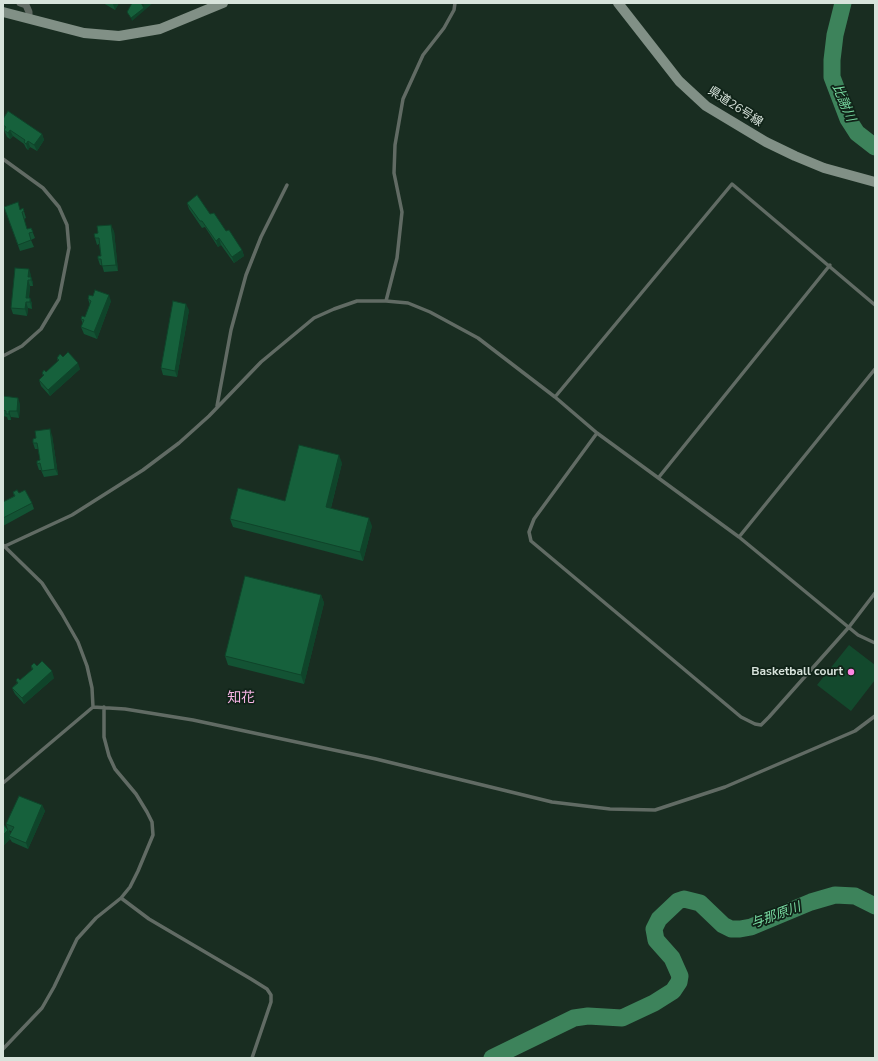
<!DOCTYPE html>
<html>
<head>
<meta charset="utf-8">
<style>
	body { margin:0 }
	#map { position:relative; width:878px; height:1061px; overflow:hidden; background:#192d21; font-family:"Nunito Sans",sans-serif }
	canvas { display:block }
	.frame { position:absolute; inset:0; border:4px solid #d7e3db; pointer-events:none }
</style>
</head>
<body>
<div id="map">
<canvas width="878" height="1061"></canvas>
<div class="frame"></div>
</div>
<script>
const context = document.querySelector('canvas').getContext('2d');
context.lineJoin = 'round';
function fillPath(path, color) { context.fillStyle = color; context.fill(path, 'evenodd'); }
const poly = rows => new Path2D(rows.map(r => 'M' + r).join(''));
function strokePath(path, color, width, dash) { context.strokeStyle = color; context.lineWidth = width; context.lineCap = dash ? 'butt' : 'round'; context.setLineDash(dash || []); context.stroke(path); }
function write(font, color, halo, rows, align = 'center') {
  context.font = font + ' "Nunito Sans","Noto Sans JP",sans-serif'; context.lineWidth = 3.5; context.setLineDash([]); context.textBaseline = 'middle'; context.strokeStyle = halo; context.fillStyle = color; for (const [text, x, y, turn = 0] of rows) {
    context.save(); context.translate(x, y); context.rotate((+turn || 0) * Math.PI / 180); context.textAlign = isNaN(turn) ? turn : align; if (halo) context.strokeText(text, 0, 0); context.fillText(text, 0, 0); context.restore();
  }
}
fillPath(poly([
	[849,645,875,665,875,680,851,711,817,685]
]), '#13492d');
strokePath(poly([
	[843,3,835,35,832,60,832,77,848,119,857,133,875,147],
	[492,1058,574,1018,588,1016,622,1018,654,1003,673,991,679,982,680,976,672,958,656,940,654,929,659,919,678,901,684,899,700,903,723,925,731,929,740,929,751,927,811,902,835,895,855,896,875,906]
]), '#3d835b', 17);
strokePath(poly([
	[3,159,43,188,59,207,67,225,69,248,59,299,41,329,22,346,3,356],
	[386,301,397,258,402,212,394,173,395,145,403,99,423,55,444,28,454,10,455,3],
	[555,397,732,184,875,305],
	[217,406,231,330,246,275,261,237,287,185],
	[597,433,534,519,529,532,531,541,741,717,755,724,761,725,769,717,849,627,875,593],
	[659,477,830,265],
	[739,537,875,369],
	[3,545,42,583,62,614,78,642,87,666,92,688,93,707],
	[3,547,72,515,143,470,179,443,209,416,261,362,314,318,334,309,357,301,386,301,408,303,430,312,478,338,555,397,597,433,739,537,858,635,875,643],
	[3,783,93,707,125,709,193,720,376,759,552,802,610,809,655,810,725,787,855,731,875,716],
	[121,898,149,919,251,979,267,989,271,995,271,1002,252,1058],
	[3,1049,42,1008,54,987,77,939,96,918,121,898,130,887,138,871,153,835,152,822,147,812,136,794,115,769,109,756,104,737,104,707]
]), '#616b64', 3.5);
strokePath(poly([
	[20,3,26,5,29,12,29,19]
]), '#616b64', 7);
strokePath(poly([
	[618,3,679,81,706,106,766,142,795,156,824,168,875,182],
	[3,12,84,33,119,36,160,29,223,3]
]), '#819086', 10);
fillPath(poly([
	[103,3,119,3,115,10],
	[3,119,42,134,44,140,37,151,30,147,28,150,26,148,24,144,13,136,10,139,7,137,4,130,3,130],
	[187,203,210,214,226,231,242,250,244,256,234,263,221,245,218,247,205,227,202,228,189,209],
	[4,207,20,210,23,208,26,218,24,219,27,229,31,228,35,238,31,240,34,247,20,251],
	[114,231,118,271,104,272,102,265,100,265,98,259,101,256,99,244,97,245,95,238],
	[31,275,31,277,33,283,33,286,30,286,29,298,30,298,32,304,32,309,28,308,27,316,13,314,11,308],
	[93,296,111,301,97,339,84,334,81,327,83,324,81,319,85,317,90,305,88,299],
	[189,310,177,377,163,375,161,368],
	[63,357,80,369,50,396,41,386,39,380,43,376,42,373,46,372,58,362,57,358],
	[3,396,20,404,19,418,11,417,11,420,8,420,7,417,3,416],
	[52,435,58,475,44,477,41,470,39,470,37,464,40,460,38,449,35,449,33,443],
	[342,463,331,508,372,526,363,561,233,527,230,519,285,501],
	[13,492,19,493,32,503,34,509,3,526,3,502,14,496],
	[321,595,324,603,304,684,228,665,225,656],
	[31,666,37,666,54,678,24,704,15,694,12,688,17,683,16,680,20,680,32,670],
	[42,805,45,811,28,849,12,842,10,839,3,846,8,830,6,824],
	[9,830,12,832,10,835]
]), '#135334');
fillPath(poly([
	[113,3,119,3,115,10,113,4],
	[144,3,153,3,132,21,131,18,144,8,143,4],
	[10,130,13,136,10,139,8,133],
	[42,134,44,140,37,151,34,145],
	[28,141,30,147,28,150,26,144],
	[111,225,114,231,118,271,116,265],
	[219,238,221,245,218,247,216,241],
	[242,250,244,256,234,263,232,257],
	[29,269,31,275,30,280,28,277],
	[31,277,33,283,33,286,31,280],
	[28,280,30,286,28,302,26,298],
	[109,295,111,301,97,339,94,332],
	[30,298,32,304,32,309,30,302],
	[26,302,28,308,27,316,25,309],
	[186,304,189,310,177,377,175,371],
	[78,363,80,369,50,396,48,390],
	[18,398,20,404,19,418,17,411],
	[9,411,11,417,11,420,9,414],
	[50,429,52,435,58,475,55,469],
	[339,455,342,463,329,515,326,507],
	[369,518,372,526,363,561,360,552],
	[321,595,324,603,304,684,301,675],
	[52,671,54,678,24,704,22,698],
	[42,805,45,811,28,849,26,843],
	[8,830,11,837,9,836,10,839,3,846,3,835]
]), '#0f442a');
const building = poly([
	[132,3,141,3,144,8,131,18,127,12,132,3],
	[8,111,42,134,34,145,28,141,26,144,24,142,25,140,10,130,8,133,4,130,6,127,3,125,3,119,8,111],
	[197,195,210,214,214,213,226,231,229,230,242,250,232,257,219,238,216,241,202,221,200,221,187,203,197,195],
	[18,202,20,210,23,208,24,211,22,212,27,229,31,228,33,232,29,233,31,240,18,245,4,207,18,202],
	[111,225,116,265,102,266,101,259,98,259,98,256,101,256,99,238,95,238,94,234,98,233,97,226,111,225],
	[15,268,29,269,28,277,31,277,31,280,28,280,26,298,30,298,30,302,26,302,25,309,11,308,15,268],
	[95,290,109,295,94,332,81,327,84,320,81,319,82,316,85,317,91,301,88,299,89,295,93,296,95,290],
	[173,301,186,304,175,371,161,368,173,301],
	[68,352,78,363,48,390,39,380,44,375,42,373,44,370,46,372,59,360,57,358,60,354,63,357,68,352],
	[3,396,18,398,17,411,9,411,9,414,6,414,6,411,3,410,3,396],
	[50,429,55,469,42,471,40,463,37,464,37,461,40,460,37,443,33,443,33,439,36,438,35,431,50,429],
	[299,445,339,455,326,507,369,518,360,552,230,519,238,488,285,501,299,445],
	[17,490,19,493,25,490,32,503,3,518,3,502,15,496,13,492,17,490],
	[245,576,321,595,301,675,225,656,245,576],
	[42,661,52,671,22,698,12,688,18,683,16,680,18,678,20,680,33,669,31,666,34,663,37,666,42,661],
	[19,796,42,805,26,843,9,836,14,827,6,824,19,796],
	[3,824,8,830,3,835,3,824]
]);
fillPath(building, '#16613c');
strokePath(building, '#0f442a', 1);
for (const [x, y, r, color] of [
	[851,672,4,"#fd86e2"]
]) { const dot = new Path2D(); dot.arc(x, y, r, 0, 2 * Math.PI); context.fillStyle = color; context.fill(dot); strokePath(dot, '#102318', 1.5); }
write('12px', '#d7e3db', '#102318', [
	["県道26号線",735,107,33]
]);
write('bold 12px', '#d7e3db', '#102318', [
	["Basketball court",843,672]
], 'right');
write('italic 13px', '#78daa1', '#102318', [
	["比謝川",843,103,67],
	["与那原川",776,916,-20]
]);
write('14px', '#f8b5e6', '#102318', [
	["知花",241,699]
]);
</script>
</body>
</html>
